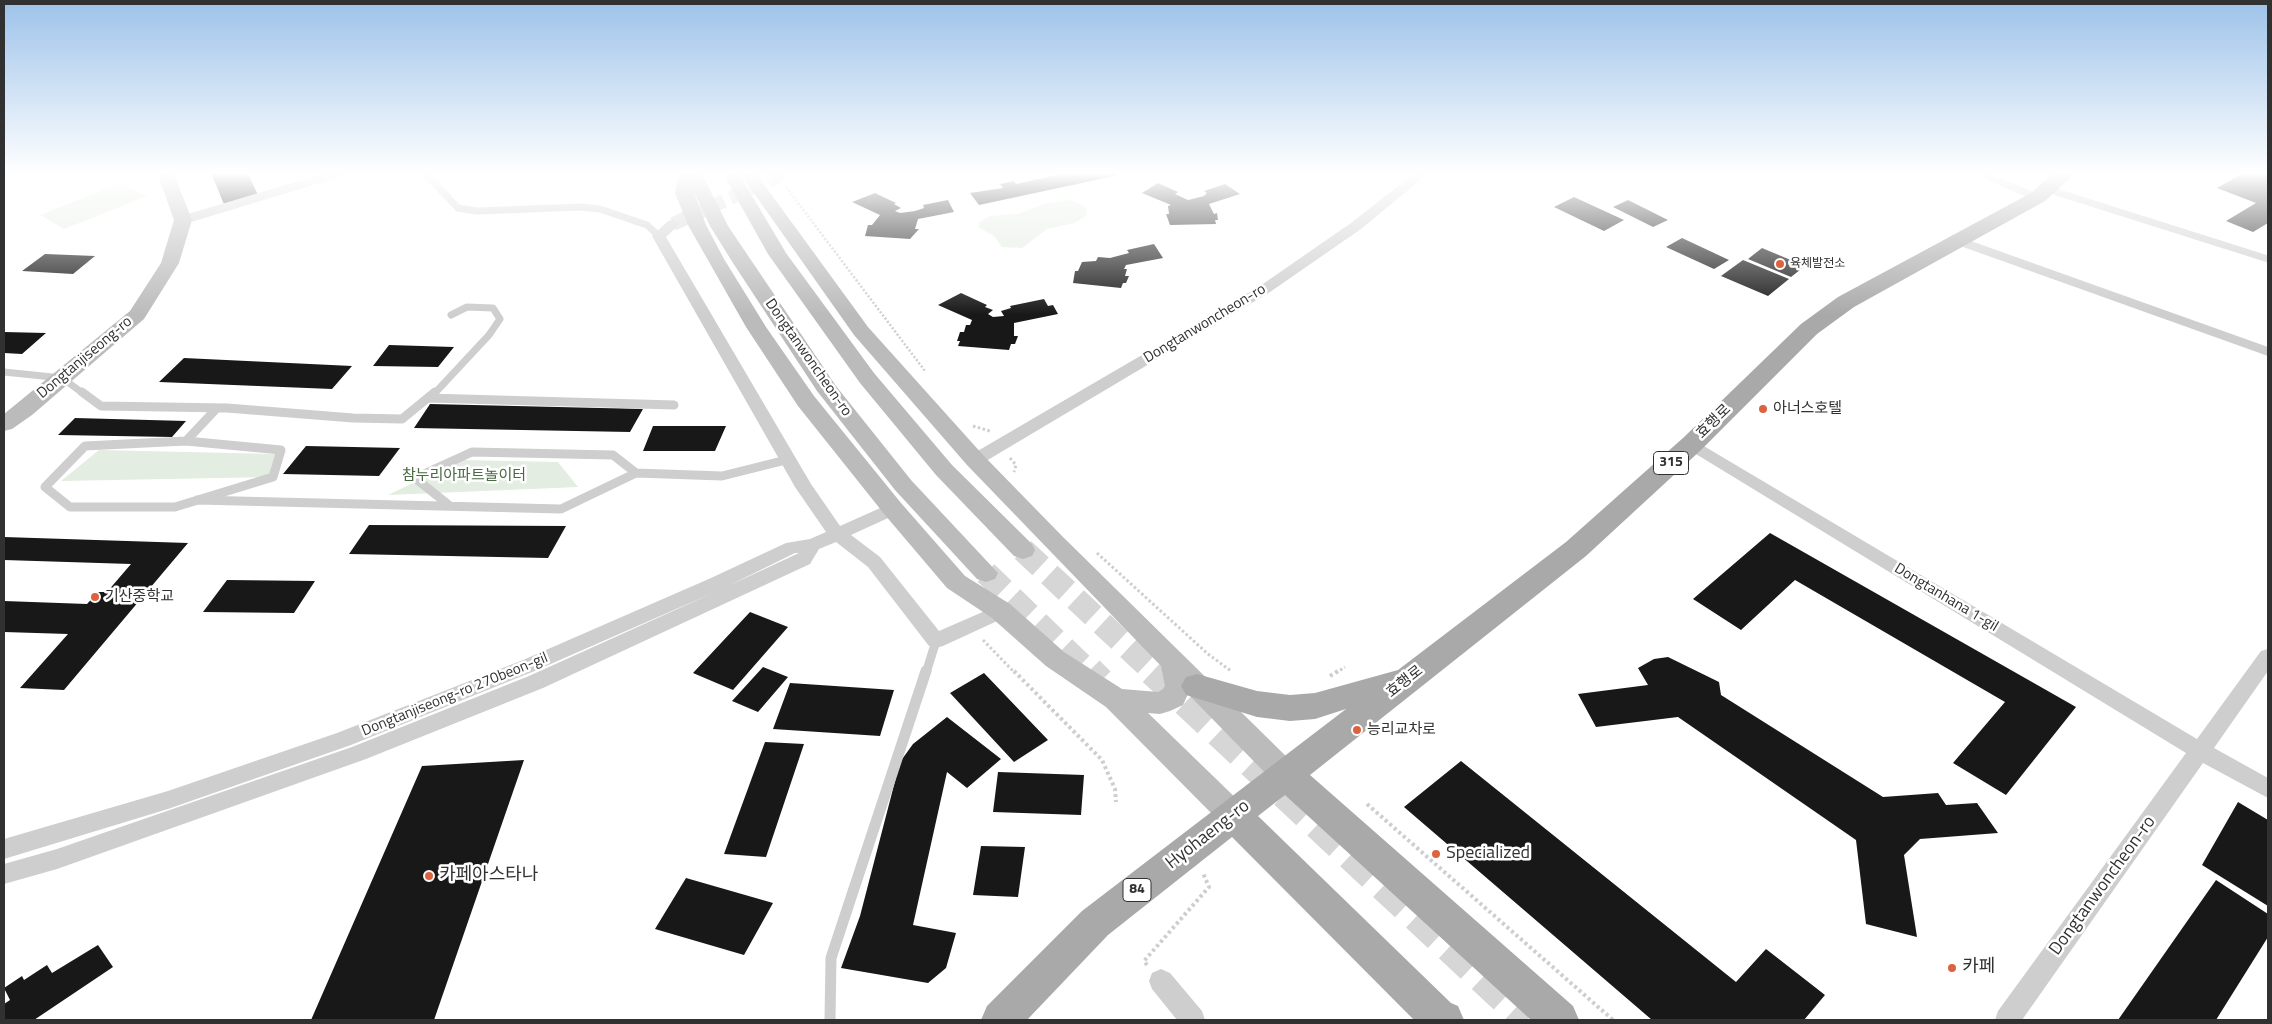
<!DOCTYPE html>
<html>
<head>
<meta charset="utf-8">
<style>
	body { margin:0 }
	#map { position:relative; width:2272px; height:1024px; overflow:hidden; background:#fff; font-family:"Titillium Web",sans-serif }
	canvas { display:block }
	.frame { position:absolute; inset:0; border:5px solid #313131; pointer-events:none }
</style>
</head>
<body>
<div id="map">
<canvas width="2272" height="1024"></canvas>
<div class="frame"></div>
</div>
<script>
const context = document.querySelector('canvas').getContext('2d');
context.lineJoin = 'round';
function fillPath(path, color) { context.fillStyle = color; context.fill(path, 'evenodd'); }
const poly = rows => new Path2D(rows.map(r => 'M' + r).join(''));
function strokePath(path, color, width, dash) { context.strokeStyle = color; context.lineWidth = width; context.lineCap = dash ? 'butt' : 'round'; context.setLineDash(dash || []); context.stroke(path); }
function write(font, color, halo, rows, align = 'center') {
  context.font = font + ' "Titillium Web","Noto Sans KR",sans-serif'; context.lineWidth = 5; context.setLineDash([]); context.textBaseline = 'middle'; context.strokeStyle = halo; context.fillStyle = color; for (const [text, x, y, turn = 0] of rows) {
    context.save(); context.translate(x, y); context.rotate((+turn || 0) * Math.PI / 180); context.textAlign = isNaN(turn) ? turn : align; if (halo) context.strokeText(text, 0, 0); context.fillText(text, 0, 0); context.restore();
  }
}
fillPath(poly([
	[121,183,147,196,64,229,40,215],
	[1071,200,1085,206,1087,211,1086,216,1075,223,1047,229,1022,248,1002,247,994,236,979,228,979,223,984,219,991,216,1018,214,1047,203],
	[99,450,275,454,273,477,61,481],
	[460,460,558,462,578,487,388,495]
]), '#e4ede1');
fillPath(poly([
	[223,172,247,172,259,197,225,207,212,175],
	[1071,172,1116,172,1119,175,979,205,970,193,1003,188,1000,184,1014,181,1016,184],
	[2245,172,2268,172,2268,223,2253,232,2226,221,2256,203,2217,188],
	[1158,183,1178,192,1175,194,1188,200,1204,196,1207,193,1204,191,1225,184,1240,194,1209,204,1214,214,1217,213,1218,220,1215,220,1216,224,1170,225,1166,214,1169,214,1168,206,1171,205,1142,193],
	[875,193,896,203,894,204,901,208,895,211,900,213,915,211,924,208,923,205,948,200,954,212,918,219,915,229,919,229,910,239,865,236,868,225,872,225,880,215,852,202],
	[1574,197,1624,220,1604,231,1554,207],
	[1628,200,1668,220,1653,227,1613,207],
	[1682,238,1729,260,1714,269,1666,247],
	[1154,244,1163,258,1126,265,1124,269,1127,269,1125,276,1129,276,1126,283,1123,283,1121,288,1073,283,1075,271,1078,271,1082,262,1096,261,1098,257,1110,258,1129,253,1127,250],
	[1762,248,1805,266,1791,277,1748,259],
	[45,254,95,256,73,274,22,271],
	[1743,260,1789,279,1768,296,1721,276],
	[961,293,987,305,985,307,993,310,988,314,993,317,1004,316,1001,311,1011,308,1010,306,1044,299,1048,306,1053,305,1058,314,1014,323,1014,336,1018,336,1015,344,1011,344,1009,350,958,346,960,341,957,341,960,332,964,332,966,325,970,325,972,320,938,305],
	[4,332,46,333,22,354,4,353],
	[389,345,454,347,438,367,373,366],
	[184,358,352,366,332,389,159,382],
	[430,404,643,409,630,432,414,428],
	[75,418,186,421,172,437,58,435],
	[653,426,726,426,715,451,643,451],
	[306,446,400,448,379,476,283,474],
	[369,525,566,526,548,558,349,554],
	[1770,533,2076,707,2006,795,1953,763,2005,702,1795,580,1741,630,1693,599],
	[4,537,188,543,64,690,20,688,68,634,4,632,4,601,87,604,98,592,107,592,131,564,4,560],
	[227,580,315,581,294,613,203,612],
	[750,612,788,627,733,690,693,673],
	[1668,657,1719,682,1721,695,1883,797,1938,793,1946,805,1977,803,1998,833,1920,839,1904,855,1917,937,1866,924,1856,840,1678,717,1596,727,1578,694,1648,685,1638,668,1654,659],
	[763,667,788,677,758,712,732,701],
	[984,673,1048,740,1014,762,950,693],
	[790,683,894,690,880,736,773,729],
	[947,717,1001,759,967,788,947,772,913,925,956,933,946,968,928,983,841,968,860,916,900,762,913,744],
	[765,742,804,744,766,857,724,854],
	[524,760,434,1020,311,1020,422,766],
	[1461,761,1736,982,1766,949,1825,995,1804,1020,1652,1020,1404,807],
	[998,772,1084,775,1081,815,993,812],
	[2238,802,2268,820,2268,906,2202,865],
	[981,846,1025,847,1018,897,973,895],
	[686,878,773,903,744,955,655,929],
	[2216,880,2268,914,2268,937,2216,1020,2118,1020],
	[98,945,113,967,34,1020,4,1020,4,1004,10,1000,4,988,22,976,24,980,47,965,52,973]
]), '#181818');
strokePath(poly([
	[673,224,783,174]
]), '#d6d6d6', 14, [14, 7]);
strokePath(poly([
	[1023,550,1155,673],
	[986,573,1090,673]
]), '#d6d6d6', 24, [24, 12]);
strokePath(poly([
	[1089,671,1100,682],
	[1153,671,1527,1020]
]), '#d6d6d6', 30, [30, 15]);
strokePath(poly([
	[662,172,665,181],
	[786,187,925,371]
]), '#cecece', 2.5, [2, 2]);
strokePath(poly([
	[973,426,990,431],
	[1010,458,1016,465,1014,472],
	[1097,553,1208,654,1231,671],
	[983,640,1015,673],
	[1336,673,1345,667]
]), '#cecece', 3, [2.5, 2.5]);
strokePath(poly([
	[1014,671,1102,760,1115,789,1116,802],
	[1330,676,1338,671],
	[1367,804,1613,1020],
	[1147,965,1144,961,1209,887,1203,873]
]), '#cecece', 4, [3, 3]);
strokePath(poly([
	[424,172,458,208,477,211,581,207,600,209,647,225,659,236],
	[2047,189,2268,259],
	[4,372,62,378,84,394],
	[434,394,489,335,500,319,493,308,467,307,451,315]
]), '#cecece', 7);
strokePath(poly([
	[82,392,101,406,227,408,353,418,402,419,435,392],
	[428,398,674,405],
	[186,441,281,450,273,477,175,507,70,507,45,487,85,446,186,441],
	[186,441,217,408],
	[636,473,722,476,790,459],
	[197,500,561,509,636,473,613,455,472,452,415,478,450,506],
	[926,673,936,641]
]), '#cecece', 9);
strokePath(poly([
	[830,1020,831,958,926,671]
]), '#cecece', 11);
fillPath(poly([
	[329,172,348,172,346,175,188,223,183,224,176,220,178,217,329,172],
	[778,172,793,172,783,178,779,177,778,172],
	[1416,172,1430,172,1361,229,1270,292,981,464,969,464,967,460,969,456,1260,286,1351,223,1416,172],
	[1970,172,1987,172,2044,197,2043,200,2033,200,1970,172],
	[673,220,680,224,666,237,811,484,840,526,887,505,899,505,902,509,899,513,851,535,880,557,939,631,1001,604,1008,606,1010,611,1008,616,943,646,936,648,929,646,868,567,836,542,819,549,810,564,543,688,366,759,57,869,4,884,4,864,57,849,352,747,529,676,715,592,537,670,351,745,168,809,4,859,4,839,168,791,337,733,523,660,711,578,786,543,810,539,826,532,795,487,652,236,668,221,673,220],
	[795,553,799,553,728,586,795,553],
	[1957,236,2268,347,2268,356,1952,243,1950,240,1957,236],
	[1692,439,2197,739,2261,651,2268,649,2268,671,2214,748,2268,778,2268,798,2203,763,2022,1020,1995,1020,1998,1011,2186,753,1686,448,1684,444,1686,440,1692,439],
	[1161,969,1170,973,1202,1011,1205,1020,1177,1020,1152,989,1149,981,1152,973,1161,969]
]), '#cecece');
fillPath(poly([
	[157,172,173,172,192,220,179,263,144,319,32,415,12,429,4,431,4,414,130,311,161,263,174,220,157,172],
	[679,172,701,172,728,226,836,386,911,480,998,573,995,579,986,582,977,579,895,490,817,391,733,263,710,226,693,190,706,225,724,259,766,327,814,396,901,503,965,576,1010,604,1064,652,1122,689,1158,692,1163,689,1165,686,1161,666,967,465,854,335,739,172,755,172,868,327,983,455,1063,537,1296,766,1301,775,1296,784,1286,787,1276,784,1188,694,1183,705,1170,711,1160,714,1148,713,1245,807,1249,816,1245,825,1234,829,1223,825,1106,707,1046,666,992,618,947,588,885,515,798,406,746,327,688,225,675,193,679,172],
	[722,172,738,172,786,253,874,373,952,465,1032,544,1035,550,1032,556,1023,559,1014,556,936,475,860,383,768,254,722,172]
]), '#bbb');
fillPath(poly([
	[2055,172,2077,172,2045,201,1854,307,1817,334,1701,450,1586,556,1310,775,1573,1006,1579,1020,1531,1020,1285,795,1258,816,1451,1003,1458,1006,1464,1020,1414,1020,1232,837,1108,935,1027,1020,981,1020,987,1006,1082,911,1346,709,1315,719,1290,721,1257,717,1186,695,1181,686,1186,677,1197,674,1257,691,1290,695,1315,693,1398,670,1566,542,1683,438,1801,324,1838,297,2031,193,2055,172]
]), '#a9a9a9');
const sky = context.createLinearGradient(0, 0, 0, 315);
sky.addColorStop(0, '#9dc2e9');
sky.addColorStop(0.55, '#fff');
sky.addColorStop(1, '#ffffff00');
context.fillStyle = sky;
context.fillRect(0, 0, 2272, 315);
for (const [x, y, r, color] of [
	[1780,264,5,"#db6340"],
	[1763,409,5,"#db6340"],
	[95,597,5,"#db6340"],
	[1357,730,5,"#db6340"],
	[1436,854,5,"#db6340"],
	[429,876,5,"#db6340"],
	[1952,968,5,"#db6340"]
]) { const dot = new Path2D(); dot.arc(x, y, r, 0, 2 * Math.PI); context.fillStyle = color; context.fill(dot); strokePath(dot, '#fff', 2); }
write('12px', '#313131', '#fff', [
	["육체발전소",1790,264]
], 'left');
for (const [x, y, w] of [
	[1671,463,35],
	[1137,890,28]
]) { const box = new Path2D(); box.roundRect(x - w / 2, y - 11.5, w, 23, 4); context.fillStyle = '#fff'; context.fill(box); strokePath(box, '#313131', 1); }
write('bold 14px', '#313131', null, [
	["315",1671,463],
	["84",1137,890]
]);
write('15px', '#313131', '#fff', [
	["Dongtanwoncheon-ro",1205,324,-31],
	["Dongtanjiseong-ro",85,358,-40],
	["Dongtanwoncheon-ro",808,358,55],
	["효행로",1714,422,-44],
	["Dongtanhana 1-gil",1946,598,31],
	["효행로",1405,682,-38],
	["Dongtanjiseong-ro 270beon-gil",455,695,-22]
]);
write('15px', '#313131', '#fff', [
	["아너스호텔",1773,409],
	["기산중학교",105,597],
	["능리교차로",1367,730]
], 'left');
write('15px', '#486b41', '#fff', [
	["참누리아파트놀이터",464,476]
]);
write('18px', '#313131', '#fff', [
	["Hyohaeng-ro",1208,835,-38],
	["Dongtanwoncheon-ro",2103,886,-54]
]);
write('18px', '#313131', '#fff', [
	["Specialized",1446,854],
	["카페아스타나",439,876],
	["카페",1962,968]
], 'left');
</script>
</body>
</html>
